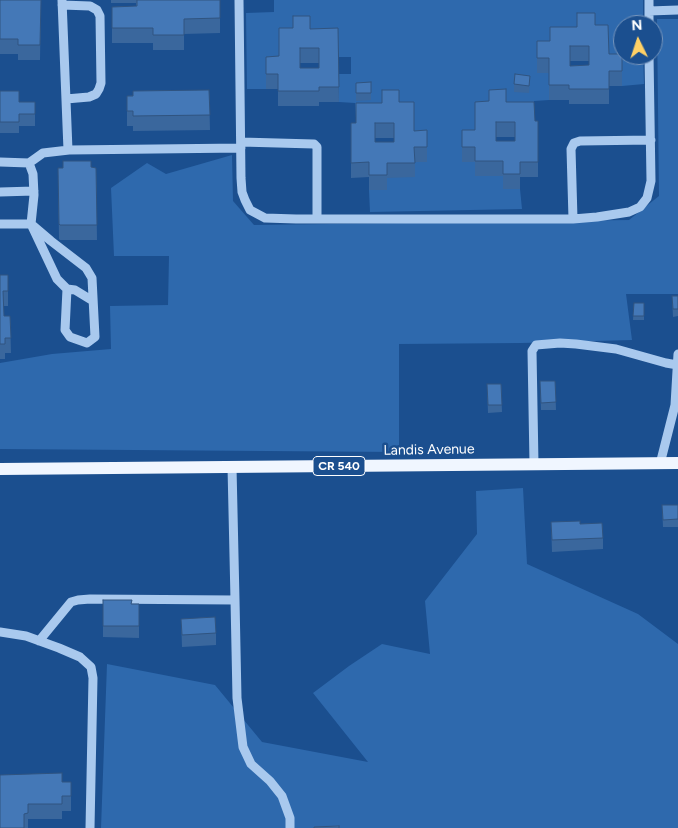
<!DOCTYPE html>
<html>
<head>
<meta charset="utf-8">
<style>
	body { margin:0 }
	#map { position:relative; width:678px; height:828px; overflow:hidden; background:#1b4f8f; font-family:Figtree,sans-serif }
	canvas { display:block }
	.north { position:absolute; left:613px; top:15px; width:50px; height:50px; box-sizing:border-box; background:#1b4f8f; border:1px solid #7695bc; border-radius:50%; rotate:356deg; font-size:14px; font-weight:700; line-height:20px; text-align:center; color:#fff }
	.north::after { content:''; display:block; margin:auto; width:18px; height:22px; background:#ffd166; clip-path:polygon(50% 0,100% 100%,50% 72%,0 100%) }
</style>
</head>
<body>
<div id="map">
<canvas width="678" height="828"></canvas>
<div class="north">N</div>
</div>
<script>
const context = document.querySelector('canvas').getContext('2d');
context.lineJoin = 'round';
function fillPath(path, color) { context.fillStyle = color; context.fill(path, 'evenodd'); }
const poly = rows => new Path2D(rows.map(r => 'M' + r).join(''));
function strokePath(path, color, width, dash) { context.strokeStyle = color; context.lineWidth = width; context.lineCap = dash ? 'butt' : 'round'; context.setLineDash(dash || []); context.stroke(path); }
function write(font, color, halo, rows, align = 'center') {
  context.font = font + ' Figtree,sans-serif'; context.lineWidth = 5; context.setLineDash([]); context.textBaseline = 'middle'; context.strokeStyle = halo; context.fillStyle = color; for (const [text, x, y, turn = 0] of rows) {
    context.save(); context.translate(x, y); context.rotate((+turn || 0) * Math.PI / 180); context.textAlign = isNaN(turn) ? turn : align; if (halo) context.strokeText(text, 0, 0); context.fillText(text, 0, 0); context.restore();
  }
}
fillPath(poly([
	[274,0,643,0,643,25,623,25,623,55,643,55,644,84,622,86,622,69,595,40,549,73,549,100,534,101,534,117,475,145,462,162,475,162,503,176,503,189,520,189,522,209,370,212,369,190,387,178,414,162,427,146,356,118,355,103,339,102,339,74,351,74,351,57,338,57,338,44,279,71,266,72,266,89,247,89,246,13,274,12],
	[657,19,678,19,678,294,626,294,632,340,521,343,399,344,399,452,0,449,0,363,52,354,111,349,110,306,168,305,169,256,114,256,111,188,147,163,166,174,232,155,233,201,254,225,629,220,659,196],
	[523,488,527,564,638,614,678,644,678,828,101,828,107,664,215,685,262,742,368,762,313,693,349,666,382,644,430,654,425,601,477,534,476,491]
]), '#2e69ad');
strokePath(poly([
	[62,0,68,150],
	[239,0,241,178,242,192,245,200,250,210,265,218,296,219,573,219,597,217,629,212,640,207,647,198,651,181,649,55],
	[649,0,649,25],
	[62,5,90,6,97,10,100,16,101,83,99,89,96,94,89,97,66,99],
	[649,11,678,10],
	[241,142,314,144,317,147,317,219],
	[0,162,29,163,43,153,69,150,241,148],
	[29,163,33,174,34,195,31,224,51,241,86,268,92,278,95,337,87,343,70,337,65,330,67,289],
	[0,192,34,191],
	[573,219,571,149,574,143,580,141,651,140],
	[0,224,31,224,57,279,67,289,75,290,93,301],
	[534,464,532,351,536,345,560,343,576,344,616,349,666,363,678,365],
	[660,464,675,405,678,354],
	[235,600,237,698,243,747,251,764,270,781,282,796,290,818,290,828],
	[0,632,26,636,59,648,80,657,91,667,93,678,90,828],
	[39,641,71,602,78,600,90,599,235,600,232,467]
]), '#a9c9ee', 9);
strokePath(poly([
	[0,469,678,463]
]), '#f0f6ff', 12);
fillPath(poly([
	[0,0,41,0,40,60,18,60,18,54,0,54],
	[111,0,220,0,220,33,184,34,184,50,153,50,153,43,112,43,112,7,136,6,136,3,111,3],
	[595,25,609,54,622,71,622,86,609,86,609,104,569,104,569,100,549,100,549,73,537,73,537,41,550,41,577,27],
	[570,61,589,61,589,65,570,66],
	[338,28,339,102,319,102,319,106,278,106,278,89,266,89,266,57,279,56,310,29],
	[300,63,319,63,319,68,300,68],
	[371,82,371,100,356,101,356,83],
	[530,83,529,93,514,92,514,84],
	[209,90,210,130,133,131,133,126,127,126,127,96],
	[0,91,19,102,35,102,35,126,19,126,19,133,0,133],
	[399,102,414,131,427,130,427,162,415,162,415,177,387,178,387,190,369,190,369,177,351,178,351,123,356,123],
	[375,138,394,138,394,142,375,142],
	[506,102,535,121,538,121,538,177,520,177,520,189,503,189,503,176,475,176,475,162,462,162,462,130,475,130],
	[496,137,515,137,515,141,496,141],
	[58,168,96,168,97,240,60,240,59,239],
	[0,275,8,275,8,306,3,306,4,316,10,316,11,353,5,353,5,359,0,359],
	[672,296,678,296,678,316,673,317],
	[634,303,644,303,644,320,633,320],
	[540,381,555,381,556,410,541,410],
	[487,384,501,384,502,412,488,413],
	[662,505,678,505,678,527,663,527],
	[551,522,580,524,603,538,603,549,552,552],
	[103,600,131,604,139,604,139,638,103,637],
	[181,619,216,633,216,645,182,647],
	[0,775,62,782,71,782,71,811,62,811,62,819,28,819,28,828,0,828]
]), '#3a679d');
const building = poly([
	[0,0,41,0,40,45,18,45,18,39,0,39,0,0],
	[137,0,220,0,220,18,184,19,184,35,153,35,153,28,112,28,112,7,137,6,137,0],
	[577,13,595,13,595,25,608,25,609,54,622,54,622,71,609,71,609,89,569,89,569,85,549,85,549,58,537,58,537,41,550,41,550,27,577,27,577,13],
	[570,46,589,46,589,65,570,66,570,46],
	[293,16,310,16,310,29,338,28,339,87,319,87,319,91,278,91,278,74,266,74,266,57,279,56,279,28,293,28,293,16],
	[300,48,319,48,319,68,300,68,300,48],
	[515,74,530,76,529,86,514,84,515,74],
	[371,82,371,93,356,93,356,83,371,82],
	[506,89,506,102,534,102,535,121,538,121,538,162,520,162,520,174,503,174,503,161,475,161,475,147,462,147,462,130,475,130,475,102,489,101,489,90,506,89],
	[496,122,515,122,515,141,496,141,496,122],
	[209,90,210,115,133,116,133,111,127,111,127,96,133,96,133,91,209,90],
	[382,90,399,90,399,102,414,102,414,131,427,130,427,147,414,147,415,163,387,163,387,175,369,175,369,162,351,163,351,123,356,123,356,103,382,103,382,90],
	[375,123,394,123,394,142,375,142,375,123],
	[0,91,19,91,19,102,35,102,35,114,19,114,19,122,0,122,0,91],
	[63,161,91,161,91,167,96,168,97,225,60,225,59,224,58,168,63,168,63,161],
	[0,275,8,275,8,291,3,291,4,316,10,316,11,338,5,338,5,344,0,344,0,275],
	[672,296,678,296,678,309,673,309,672,296],
	[634,303,644,303,644,316,633,316,634,303],
	[540,381,555,381,556,402,541,403,540,381],
	[487,384,501,384,502,405,488,405,487,384],
	[662,505,678,505,678,519,663,520,662,505],
	[580,521,580,524,602,523,603,538,552,540,551,522,580,521],
	[103,600,132,600,131,604,139,604,139,626,103,626,103,600],
	[215,617,216,633,182,635,181,619,215,617],
	[62,773,62,782,71,782,71,796,62,796,62,804,28,804,28,813,24,814,24,828,0,828,0,775,62,773],
	[339,826,339,828,314,828,314,827,339,826]
]);
fillPath(building, '#4478b7');
strokePath(building, '#305480', 1);
for (const [x, y, w] of [
	[339,466,52]
]) { const box = new Path2D(); box.roundRect(x - w / 2, y - 9.5, w, 19, 4); context.fillStyle = '#1b4f8f'; context.fill(box); strokePath(box, '#fff', 1); }
write('bold 12px', '#fff', null, [
	["CR 540",339,466]
]);
write('14px', '#fff', '#1b4f8f', [
	["Landis Avenue",429,450,-1]
]);
</script>
</body>
</html>
